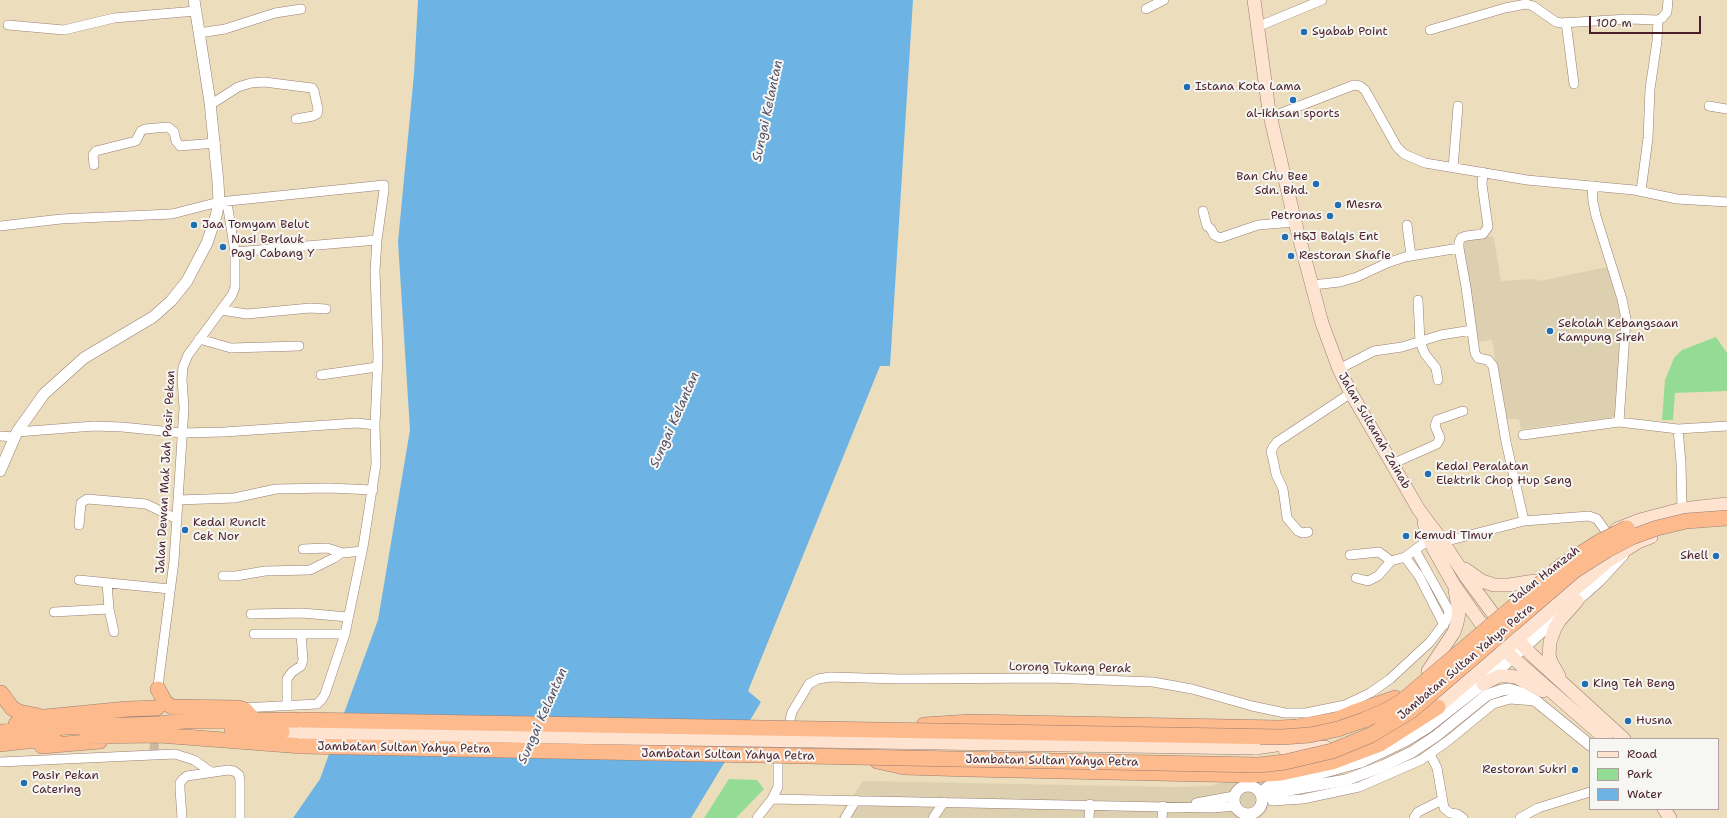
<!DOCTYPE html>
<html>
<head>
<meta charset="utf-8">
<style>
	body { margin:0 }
	#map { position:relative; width:1727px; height:818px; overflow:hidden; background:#ecdebc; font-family:"Shantell Sans",sans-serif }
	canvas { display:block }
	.legend { position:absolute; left:1589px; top:738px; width:130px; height:72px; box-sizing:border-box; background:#f6f6f2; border:1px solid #b1a0a2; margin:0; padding:5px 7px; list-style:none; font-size:12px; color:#4a1f2b }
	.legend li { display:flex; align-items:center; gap:8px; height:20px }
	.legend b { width:20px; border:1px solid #b1a0a2 }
	.scale { position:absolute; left:1589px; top:16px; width:112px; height:18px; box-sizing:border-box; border:2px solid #4a1f2b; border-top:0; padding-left:5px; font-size:12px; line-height:14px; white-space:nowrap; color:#4a1f2b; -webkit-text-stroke:3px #f6f6f2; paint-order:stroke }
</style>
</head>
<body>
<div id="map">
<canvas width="1727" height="818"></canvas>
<ul class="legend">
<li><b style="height:5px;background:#fee3d1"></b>Road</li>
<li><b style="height:11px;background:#94dc96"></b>Park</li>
<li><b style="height:11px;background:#6db4e4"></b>Water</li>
</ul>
<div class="scale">100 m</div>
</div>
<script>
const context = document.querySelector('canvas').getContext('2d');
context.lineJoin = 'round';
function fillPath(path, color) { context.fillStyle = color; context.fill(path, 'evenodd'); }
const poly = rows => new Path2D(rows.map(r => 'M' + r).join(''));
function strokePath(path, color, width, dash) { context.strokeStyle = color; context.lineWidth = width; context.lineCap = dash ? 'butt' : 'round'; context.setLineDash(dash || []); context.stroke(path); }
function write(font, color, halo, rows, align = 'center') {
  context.font = font + ' "Shantell Sans",sans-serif'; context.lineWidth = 4; context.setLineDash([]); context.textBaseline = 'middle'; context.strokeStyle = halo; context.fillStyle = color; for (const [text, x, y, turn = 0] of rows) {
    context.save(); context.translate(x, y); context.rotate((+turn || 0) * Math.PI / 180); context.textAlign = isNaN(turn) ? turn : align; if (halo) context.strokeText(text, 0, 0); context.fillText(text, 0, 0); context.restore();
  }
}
fillPath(poly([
	[1492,236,1494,239,1501,281,1536,279,1540,281,1607,267,1624,323,1616,417,1521,429,1519,419,1505,419,1492,340,1478,342,1474,316,1475,313,1472,304,1461,243,1463,240],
	[1270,777,1269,805,1267,811,1260,818,838,818,863,781,1173,787,1210,786,1238,778]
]), '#dcd0b1');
fillPath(poly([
	[1716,337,1727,353,1727,391,1675,393,1673,420,1662,420,1665,380,1674,358,1682,350],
	[729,779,757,780,764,789,736,818,704,818]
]), '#94dc96');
fillPath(poly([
	[418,0,913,0,890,366,880,366,748,691,761,702,691,818,293,818,320,779,378,620,410,430,398,242,414,74]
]), '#6db4e4');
strokePath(poly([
	[154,751,155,731]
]), '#ccb89f', 9, [9, 4.5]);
const minor = poly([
	[1146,9,1164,0],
	[1566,22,1574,84],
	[8,25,64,30,114,18,196,11],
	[1257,27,1322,0],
	[1430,30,1505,8,1526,4,1533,6,1556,22,1562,23,1628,19,1658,20,1662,18,1667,12,1668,0],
	[199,33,225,29,275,13,301,9],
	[210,105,238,87,251,83,264,82,312,88,314,91,318,109,317,114,313,116,296,119],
	[1709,106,1727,109],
	[1271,117,1354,85,1360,86,1365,90,1397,147,1404,154,1425,163,1527,180,1634,190,1677,199,1727,202],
	[94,165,93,155,96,151,136,141,141,131,145,129,168,127,174,132,176,141,180,146,215,143],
	[1453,168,1458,106],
	[1483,172,1482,184,1488,227,1483,234,1466,236,1461,238,1459,242,1459,248,1466,287,1475,353,1478,358,1488,360,1493,366,1506,442,1524,521],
	[1592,186,1593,202,1596,216,1622,299,1626,319,1619,422],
	[1641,191,1648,138,1650,89,1657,41,1658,20],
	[1203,211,1207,226,1211,229,1214,235,1220,238,1258,225,1295,222],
	[1407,225,1411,256],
	[0,226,61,219,172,214,219,202,384,185,384,190,377,240,375,271,378,356,375,425,376,464,363,547,345,634,325,694,322,699,317,704,242,708],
	[235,252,377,240],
	[1312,285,1340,282,1357,277,1387,263,1405,257,1459,248],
	[1418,300,1420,342,1425,354,1436,368,1438,380],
	[221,310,247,314,310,308,326,309],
	[199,339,231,348,299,346],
	[1339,369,1374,351,1402,347,1441,335,1472,330],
	[321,375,377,367],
	[1678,429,1727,426],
	[17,432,94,426,122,427,182,433,224,432,357,423,375,425],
	[1523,435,1619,422,1678,429,1681,463,1682,509],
	[0,436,15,437],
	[1392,464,1437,444,1440,438,1435,426,1437,420,1463,411],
	[178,500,234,498,276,489,329,488,373,490],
	[79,525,81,503,87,499,146,504,177,519],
	[1308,532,1303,533,1298,531,1287,518,1283,489,1276,474,1273,459,1271,452,1273,447,1277,442,1351,393],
	[1443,542,1524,521,1589,516,1597,519,1607,533],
	[303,549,327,548,343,553,362,551],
	[1350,555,1379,552,1391,561],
	[1405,557,1419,576,1444,625],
	[223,576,236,576,265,571,310,570,334,558,341,553],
	[1356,578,1368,581,1378,576,1391,561,1405,557,1430,539],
	[79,580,170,589],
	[107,583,109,609,114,632],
	[54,612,109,609],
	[251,614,302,613,348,617],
	[254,634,345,634],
	[157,694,174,561,184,408,182,379,183,367,188,355,232,295,235,287,235,252,228,209,225,202],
	[287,706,287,679,292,672,301,666,303,660,301,634],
	[787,732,792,712,809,684,818,679,830,677,900,679,1050,678,1153,682,1192,689,1252,706,1285,713,1306,713,1345,705,1370,693,1390,679,1430,642,1446,621,1449,613,1448,609,1415,550],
	[1430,754,1437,768,1444,808,1450,813,1457,814,1463,818],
	[0,762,175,754,194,760,211,772],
	[772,799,1213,808,1235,806],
	[1272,801,1303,799,1359,787,1421,760,1449,740,1493,704,1510,699,1535,701],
	[1196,803,1234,796],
	[182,818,180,789,180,783,183,779,187,776,228,770,234,771,239,775,240,781,240,818],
	[757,818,772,799,778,787,778,761,781,752],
	[845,818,856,800],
	[933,818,944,802],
	[1089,818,1090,804],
	[1162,818,1163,806],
	[1414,818,1418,812,1442,800],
	[1520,818,1538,808,1590,792]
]);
const tertiary = poly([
	[0,471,17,432,44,394,84,358,153,317,171,301,187,281,207,243,216,216,219,202,218,182,210,102,194,0],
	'1234 800a14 14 0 1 1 28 0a14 14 0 1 1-28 0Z',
	[1260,793,1274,782,1314,775,1361,762,1405,741,1428,727,1483,684,1599,581,1623,555],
	[1262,798,1277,792,1346,780,1383,766,1412,752,1436,736,1487,695,1502,690,1509,689,1522,693,1536,701,1590,745]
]);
const secondary = poly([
	[1254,0,1269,111,1295,222,1322,323,1339,369,1351,393,1419,510,1443,542,1466,577,1494,615,1532,655,1624,739],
	[1424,523,1433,548,1454,585,1482,625,1513,658,1606,739],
	[1617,529,1640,520,1682,509,1727,504],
	[1465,569,1482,581,1494,585,1509,585,1535,581],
	[1428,671,1454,632,1457,623,1459,613,1455,590],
	[1559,676,1551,662,1549,655,1550,642,1555,628,1560,620,1577,601],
	[1483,684,1499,676,1508,676,1516,677,1543,691],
	[1430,711,1438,707,1608,561,1638,542,1651,537],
	[282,732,302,733],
	[1255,748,1297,742],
	[1285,750,1325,747],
	[1664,809,1670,818]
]);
const trunk = poly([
	[158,689,165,702,172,707,239,708,245,710,253,719],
	[1,693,12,708,19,712,39,716],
	[16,724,45,717,127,709,157,708],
	[924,725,970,722,1280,728,1297,727,1336,720,1357,711,1395,698],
	[232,729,282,732],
	[0,732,67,727,159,724,184,721,303,720],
	[87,736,159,735,302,746],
	[0,744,54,738],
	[42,746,100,741],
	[877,761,904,767,969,769,1250,775,1281,773,1332,762,1380,744,1438,707]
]);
strokePath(minor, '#9b7e74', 10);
strokePath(tertiary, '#9b7e74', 12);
strokePath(secondary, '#9b7e74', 14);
strokePath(trunk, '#9b7e74', 16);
strokePath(minor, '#fff', 9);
strokePath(tertiary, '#fff', 11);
strokePath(secondary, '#fee3d1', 13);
strokePath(trunk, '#fcba8d', 15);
const secondaryBridge = poly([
	[302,733,1255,748]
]);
const trunkBridge = poly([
	[303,720,1282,737,1310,735,1338,729,1364,720,1387,710,1402,701,1561,566,1599,542,1627,528],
	[302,746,1259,765,1285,762,1332,751,1371,735,1411,711,1574,571,1607,550,1632,537,1657,528,1686,521,1727,518]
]);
strokePath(secondaryBridge, '#9b7e74', 14, []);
strokePath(trunkBridge, '#9b7e74', 16, []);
strokePath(secondaryBridge, '#fee3d1', 13);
strokePath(trunkBridge, '#fcba8d', 15);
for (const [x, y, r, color] of [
	[1304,32,4,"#1f6fb2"],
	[1187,87,4,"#1f6fb2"],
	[1293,100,4,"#1f6fb2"],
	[1316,184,4,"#1f6fb2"],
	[1338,205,4,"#1f6fb2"],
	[1330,216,4,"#1f6fb2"],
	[194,225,4,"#1f6fb2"],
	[1285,237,4,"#1f6fb2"],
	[223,247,4,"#1f6fb2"],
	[1291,256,4,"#1f6fb2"],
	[1550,331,4,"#1f6fb2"],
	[1428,474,4,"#1f6fb2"],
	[185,530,4,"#1f6fb2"],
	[1406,536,4,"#1f6fb2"],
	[1716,556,4,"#1f6fb2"],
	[1585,684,4,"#1f6fb2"],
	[1628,721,4,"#1f6fb2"],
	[1575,770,4,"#1f6fb2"],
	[24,783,4,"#1f6fb2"]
]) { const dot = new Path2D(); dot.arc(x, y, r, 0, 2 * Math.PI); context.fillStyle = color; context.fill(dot); strokePath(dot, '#f6f6f2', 1.5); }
write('12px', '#4a1f2b', '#f6f6f2', [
	["Syabab Point",1312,32],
	["Istana Kota Lama",1195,87],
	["al-ikhsan sports",1293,114,"center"],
	["Ban Chu Bee",1308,177,"right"],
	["Sdn. Bhd.",1308,191,"right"],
	["Mesra",1346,205],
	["Petronas",1322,216,"right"],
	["Jaa Tomyam Belut",202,225],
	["H&J Balqis Ent",1293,237],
	["Nasi Berlauk",231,240],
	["Pagi Cabang Y",231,254],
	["Restoran Shafie",1299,256],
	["Sekolah Kebangsaan",1558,324],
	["Kampung Sireh",1558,338],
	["Kedai Peralatan",1436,467],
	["Elektrik Chop Hup Seng",1436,481],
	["Kedai Runcit",193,523],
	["Cek Nor",193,537],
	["Kemudi Timur",1414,536],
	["Shell",1708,556,"right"],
	["King Teh Beng",1593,684],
	["Husna",1636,721],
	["Restoran Sukri",1567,770,"right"],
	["Pasir Pekan",32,776],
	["Catering",32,790]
], 'left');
write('12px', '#4a1f2b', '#f6f6f2', [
	["Jalan Sultanah Zainab",1374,431,60],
	["Jalan Dewan Mak Jah Pasir Pekan",166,472,-87],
	["Jalan Hamzah",1545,575,-38],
	["Jambatan Sultan Yahya Petra",1466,662,-40],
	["Lorong Tukang Perak",1070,668,1],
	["Jambatan Sultan Yahya Petra",404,748,1],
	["Jambatan Sultan Yahya Petra",728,755,1],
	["Jambatan Sultan Yahya Petra",1052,761,1]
]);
write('italic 13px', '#56536c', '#f6f6f2', [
	["Sungai Kelantan",768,111,-78],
	["Sungai Kelantan",675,420,-66],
	["Sungai Kelantan",543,716,-66]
]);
</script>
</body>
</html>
